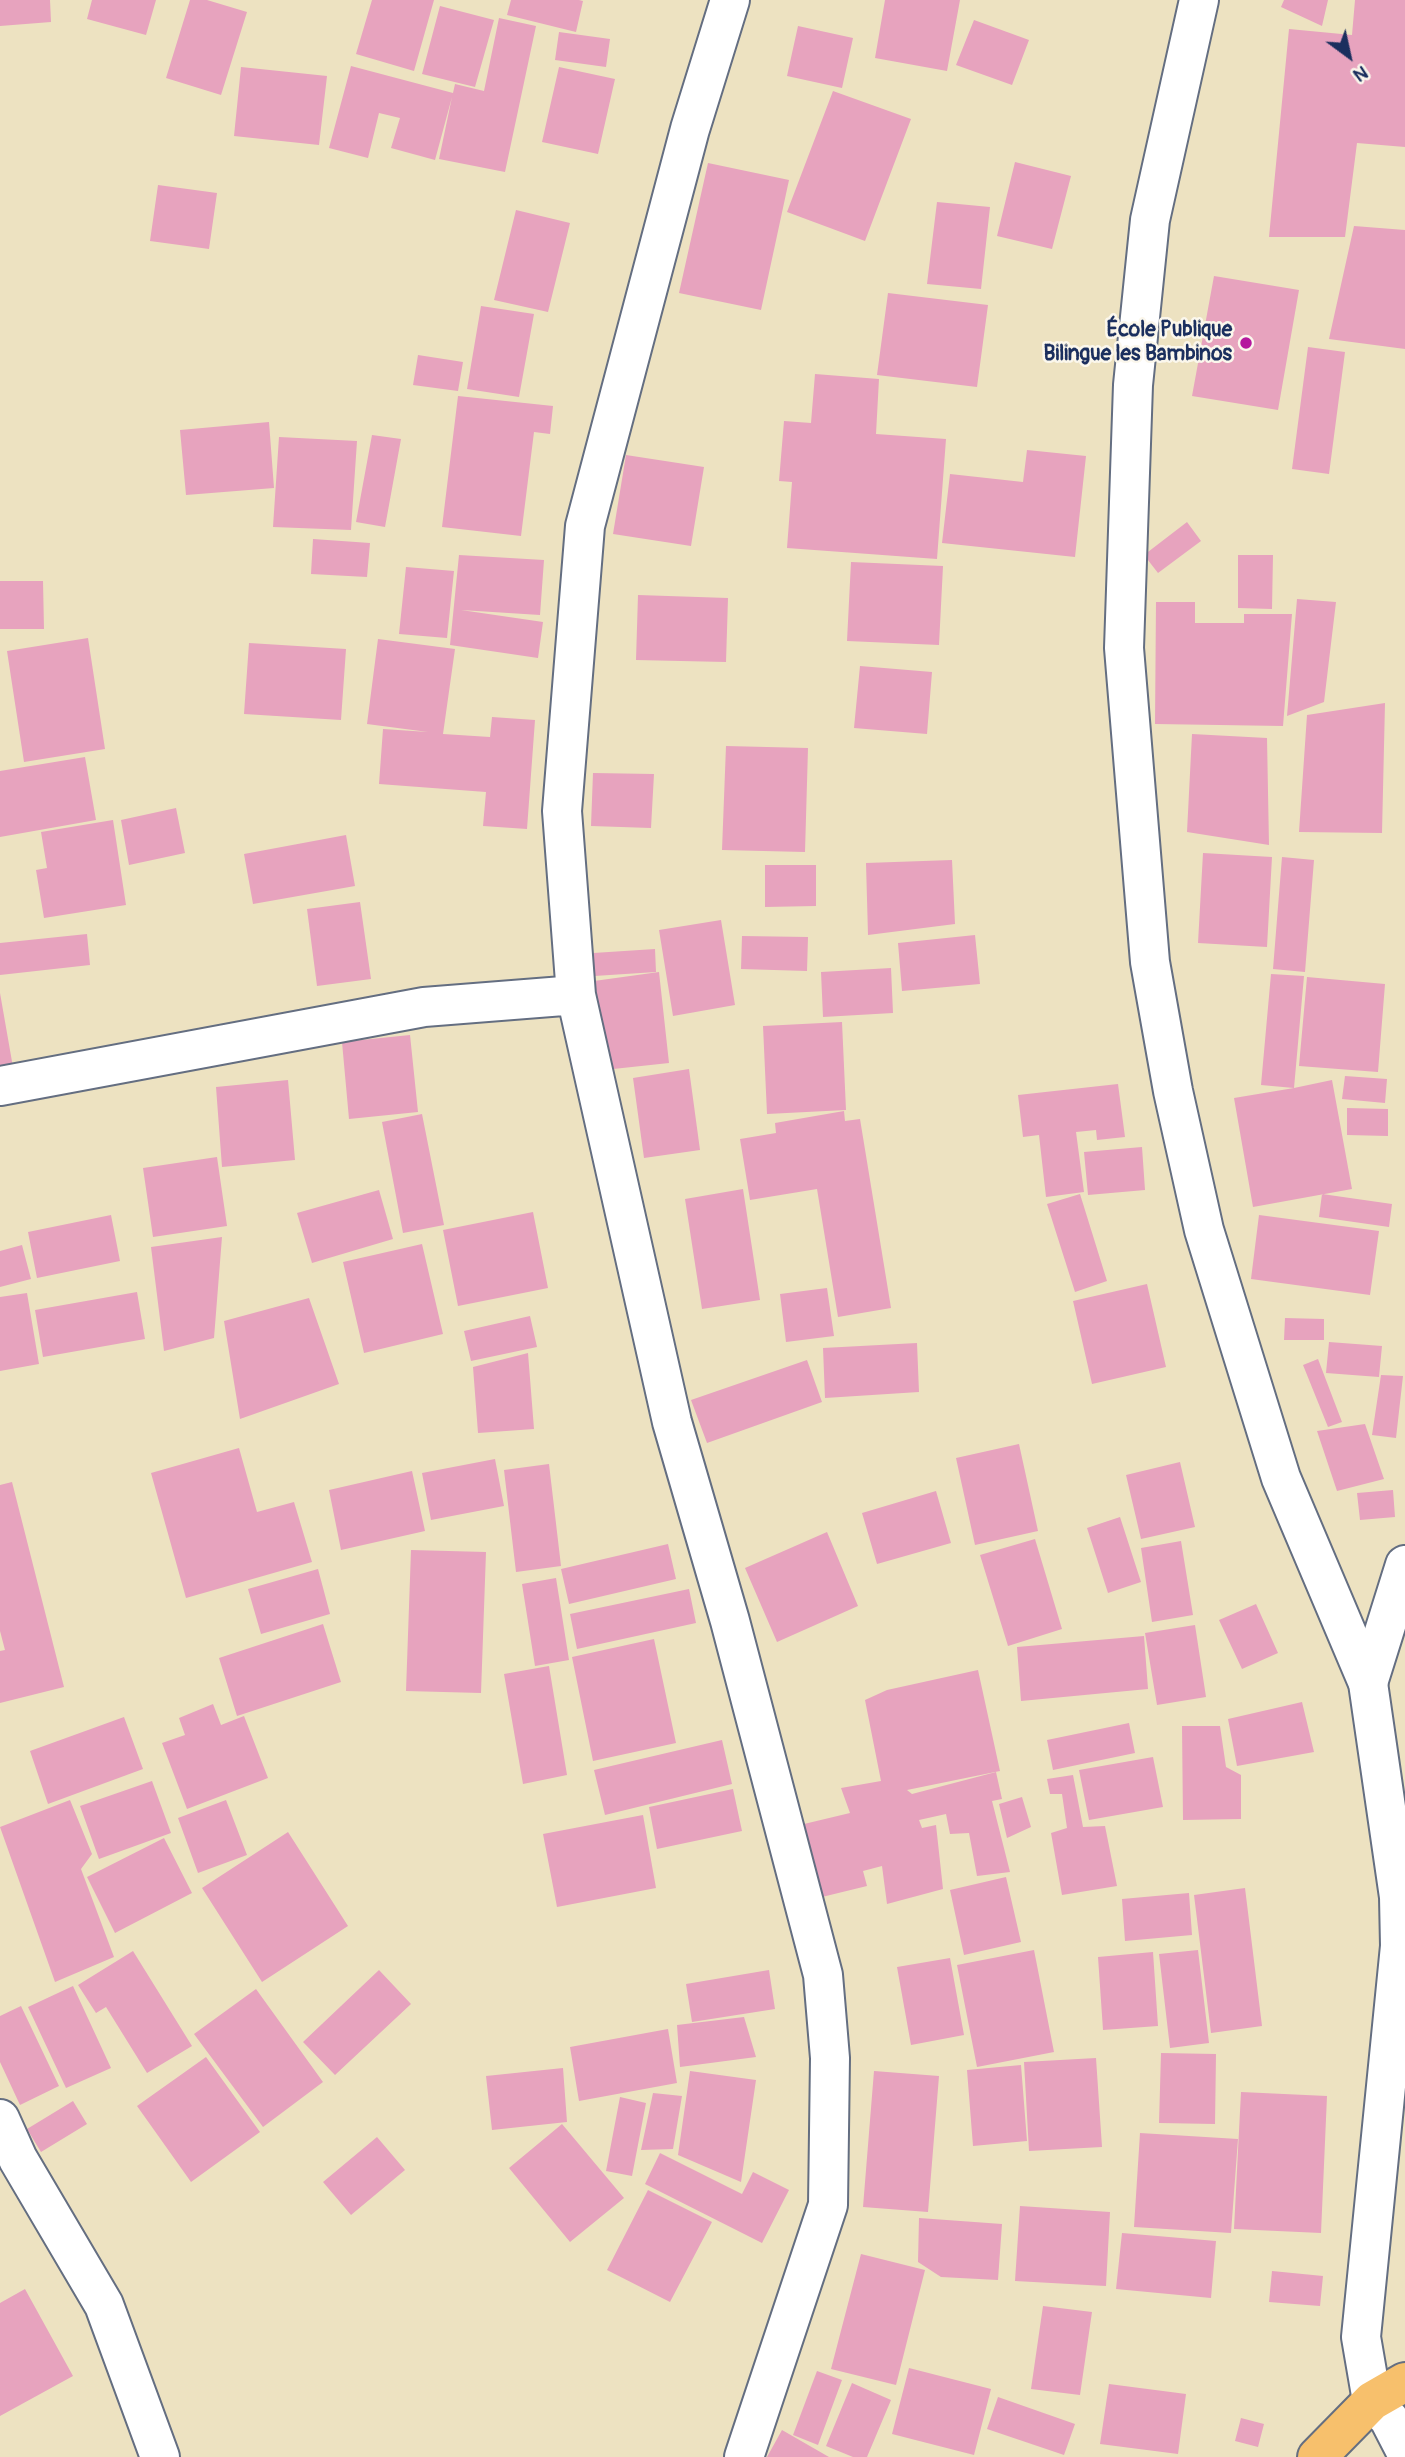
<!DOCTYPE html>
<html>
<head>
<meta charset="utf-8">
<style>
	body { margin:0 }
	#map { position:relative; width:1405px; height:2457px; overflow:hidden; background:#ede2c1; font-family:Pangolin,sans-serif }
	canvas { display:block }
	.north { position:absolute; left:1314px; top:21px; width:70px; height:70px; -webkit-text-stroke:5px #fbf7ec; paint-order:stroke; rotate:147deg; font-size:19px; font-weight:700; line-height:28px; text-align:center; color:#1b2f5e }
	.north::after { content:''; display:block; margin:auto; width:24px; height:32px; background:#1b2f5e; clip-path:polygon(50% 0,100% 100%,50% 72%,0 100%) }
</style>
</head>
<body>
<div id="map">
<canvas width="1405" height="2457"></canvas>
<div class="north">N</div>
</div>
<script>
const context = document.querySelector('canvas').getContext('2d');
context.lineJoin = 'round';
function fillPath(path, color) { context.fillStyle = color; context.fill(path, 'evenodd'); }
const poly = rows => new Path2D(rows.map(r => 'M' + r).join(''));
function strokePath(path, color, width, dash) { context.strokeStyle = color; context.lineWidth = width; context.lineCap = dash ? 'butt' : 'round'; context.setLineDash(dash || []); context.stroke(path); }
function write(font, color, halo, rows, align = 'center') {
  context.font = font + ' Pangolin,sans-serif'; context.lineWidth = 5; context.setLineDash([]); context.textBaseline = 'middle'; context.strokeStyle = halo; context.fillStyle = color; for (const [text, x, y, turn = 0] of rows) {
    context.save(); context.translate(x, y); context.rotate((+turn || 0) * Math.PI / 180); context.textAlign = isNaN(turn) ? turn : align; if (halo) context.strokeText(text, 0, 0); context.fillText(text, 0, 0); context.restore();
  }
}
fillPath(poly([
	[0,0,50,0,51,22,0,26],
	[92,0,156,0,146,35,87,19],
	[190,0,207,0,247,12,221,95,166,78],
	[372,0,434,0,414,71,356,54],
	[511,0,579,0,583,1,576,32,507,15],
	[885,0,960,0,947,71,875,58],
	[1284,0,1328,0,1322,26,1281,7],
	[1355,0,1405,0,1405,147,1357,143,1345,237,1269,237,1289,29,1352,35],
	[440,6,494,20,475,87,422,74],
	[499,18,536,26,505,172,439,159,452,97,435,160,391,148,400,118,379,113,368,158,329,148,351,66,453,93,455,84,484,91],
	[974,20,1029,40,1012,85,956,65],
	[798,26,853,38,842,88,787,76],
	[559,32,610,39,606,67,555,60],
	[241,67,327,76,319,145,234,136],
	[559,67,615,79,598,154,542,142],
	[833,91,911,119,865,241,787,212],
	[1015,162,1071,176,1052,249,997,236],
	[708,163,789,180,761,310,679,293],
	[158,185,217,193,209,249,150,241],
	[937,202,990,207,981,289,927,284],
	[516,210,570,223,548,312,494,300],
	[1354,226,1405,230,1405,349,1329,339],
	[1214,276,1299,290,1278,410,1192,396],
	[888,293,988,305,977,387,877,375],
	[481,306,534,314,519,397,467,389],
	[1308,347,1345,352,1329,474,1292,469],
	[418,355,463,362,458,391,413,385],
	[815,374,879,379,876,434,946,439,937,559,787,548,792,482,779,481,784,421,811,423],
	[458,396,553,406,550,434,534,432,521,536,442,527],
	[269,422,274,488,186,495,180,430],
	[372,435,401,439,385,527,356,522],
	[279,437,357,441,351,530,273,527],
	[1027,450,1086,456,1075,557,942,543,950,474,1023,482],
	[626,455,704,467,691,546,613,534],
	[1187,522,1201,541,1158,573,1144,555],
	[313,539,370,543,367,577,311,574],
	[459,555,544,560,540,615,461,610,543,622,538,658,450,645],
	[1238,555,1273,555,1272,609,1238,608],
	[851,562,943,566,939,645,847,641],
	[406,567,454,571,447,638,399,634],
	[0,581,43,581,44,629,0,629],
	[638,595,728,598,726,662,636,660],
	[1297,599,1336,602,1324,702,1287,716],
	[1156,602,1195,602,1195,623,1244,623,1244,614,1292,614,1283,726,1155,724],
	[88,638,105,749,24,762,7,651],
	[378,639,455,649,443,734,490,737,492,717,535,720,527,829,483,826,486,792,379,784,383,729,428,732,367,724],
	[249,643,346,649,341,720,244,714],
	[860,666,932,672,927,734,854,728],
	[1385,703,1382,833,1299,832,1307,715],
	[1192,734,1267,738,1269,845,1187,832],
	[726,746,808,748,805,852,722,850],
	[85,757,96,820,0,837,0,771],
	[593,773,654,774,651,828,591,826],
	[176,808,185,853,129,865,121,820],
	[113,820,126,905,44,918,36,870,47,868,41,832],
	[346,835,355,886,253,904,244,854],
	[1203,853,1272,857,1267,947,1198,943],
	[1282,857,1314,860,1305,972,1273,969],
	[952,860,955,924,868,935,866,863],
	[765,865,816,865,816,906,765,907],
	[360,902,371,979,317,986,307,909],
	[721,920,735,1005,673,1016,659,930],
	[87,934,90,965,0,975,0,943],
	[975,935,980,984,902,991,898,943],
	[742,936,808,937,807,971,741,969],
	[655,949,656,972,579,977,578,954],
	[891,968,893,1013,823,1017,821,972],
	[659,972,669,1063,604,1070,594,981],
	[1271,974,1304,976,1294,1088,1332,1080,1352,1189,1253,1207,1234,1098,1294,1088,1261,1085],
	[1307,977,1385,984,1378,1072,1299,1066],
	[0,993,14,1073,0,1075],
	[842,1022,846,1110,767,1114,763,1026],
	[410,1035,418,1112,349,1119,342,1042],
	[689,1069,700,1150,644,1158,633,1078],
	[1345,1076,1387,1079,1385,1103,1342,1099],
	[288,1080,295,1160,222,1167,216,1087],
	[1118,1084,1125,1137,1097,1140,1096,1130,1076,1132,1084,1192,1046,1197,1039,1135,1023,1137,1018,1095],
	[1347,1108,1388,1109,1388,1136,1347,1135],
	[844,1111,845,1121,860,1119,891,1308,838,1317,817,1189,750,1200,740,1139,776,1133,775,1123],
	[422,1114,444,1225,403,1233,382,1122],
	[1142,1147,1145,1190,1088,1195,1084,1152],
	[217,1157,227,1226,153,1237,143,1168],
	[743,1189,760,1300,702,1309,685,1199],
	[379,1190,393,1239,312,1263,297,1213],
	[1080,1194,1107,1281,1075,1292,1047,1204],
	[1322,1194,1392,1204,1389,1227,1319,1217],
	[533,1212,548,1288,458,1306,443,1230],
	[111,1215,120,1261,37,1278,28,1232],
	[1259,1215,1379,1231,1370,1295,1251,1279],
	[222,1237,214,1338,164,1351,151,1247],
	[422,1244,443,1334,364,1353,343,1262],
	[22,1245,31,1279,0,1287,0,1251],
	[1147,1284,1166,1367,1092,1384,1073,1301],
	[827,1288,834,1336,786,1342,780,1294],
	[137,1292,145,1339,43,1357,35,1310],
	[27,1293,39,1364,0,1371,0,1297],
	[309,1298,339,1384,240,1419,224,1321],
	[530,1316,537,1347,471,1361,464,1331],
	[1285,1318,1324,1319,1324,1340,1284,1340],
	[1329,1342,1382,1346,1379,1377,1326,1373],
	[917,1343,919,1392,825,1398,823,1348],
	[528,1353,534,1429,478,1433,473,1367],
	[1318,1359,1342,1422,1328,1427,1303,1365],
	[807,1360,822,1402,707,1443,691,1400],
	[1381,1375,1403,1376,1396,1438,1372,1435],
	[1365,1424,1384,1479,1337,1491,1317,1431],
	[1019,1444,1038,1531,975,1545,956,1458],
	[239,1448,257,1512,294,1502,312,1562,186,1598,151,1473],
	[495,1459,504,1506,431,1520,422,1473],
	[1180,1462,1195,1527,1141,1539,1126,1475],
	[549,1464,561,1566,516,1572,504,1470],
	[412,1471,425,1531,341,1550,329,1490],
	[12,1482,64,1687,0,1703,0,1651,5,1650,0,1631,0,1485],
	[1393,1490,1395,1517,1360,1520,1357,1493],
	[936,1491,951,1543,877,1564,862,1513],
	[1120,1517,1141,1582,1108,1593,1087,1528],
	[827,1532,858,1606,777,1642,745,1568],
	[1035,1539,1062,1629,1008,1646,980,1555],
	[1181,1541,1193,1615,1152,1622,1141,1548],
	[668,1544,676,1579,569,1604,561,1569],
	[411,1550,486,1552,481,1693,406,1691],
	[318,1569,330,1614,261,1634,248,1589],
	[556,1578,569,1660,535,1666,522,1584],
	[689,1589,696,1623,577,1649,570,1614],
	[1256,1604,1278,1653,1242,1669,1219,1620],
	[323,1624,341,1682,237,1716,219,1658],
	[1195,1625,1206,1697,1157,1705,1145,1633],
	[1144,1636,1148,1689,1021,1701,1017,1647],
	[654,1639,676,1743,593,1761,572,1657],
	[549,1666,567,1775,523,1784,504,1674],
	[978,1670,1000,1771,907,1790,912,1794,996,1772,1002,1799,992,1801,1010,1872,977,1876,969,1833,950,1834,946,1814,919,1820,922,1828,936,1825,943,1889,887,1904,882,1866,863,1871,867,1886,822,1897,804,1824,850,1813,841,1788,881,1781,865,1700,887,1690],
	[1302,1702,1314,1752,1237,1766,1228,1719],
	[213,1704,221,1725,244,1716,268,1778,187,1809,162,1743,185,1735,179,1718],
	[124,1717,143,1769,48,1804,30,1751],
	[1129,1723,1135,1753,1053,1770,1047,1740],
	[1182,1726,1220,1726,1226,1767,1241,1775,1241,1819,1183,1820],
	[722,1740,732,1784,605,1815,594,1770],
	[1153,1757,1163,1807,1089,1820,1079,1770],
	[1073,1775,1083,1827,1105,1826,1117,1886,1062,1895,1051,1833,1067,1828,1062,1794,1050,1794,1047,1779],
	[152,1781,171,1833,99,1859,80,1806],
	[733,1789,742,1831,657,1849,649,1807],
	[1022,1797,1031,1827,1007,1838,999,1804],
	[70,1800,92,1854,81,1869,114,1957,55,1982,0,1827],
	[226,1800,247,1855,198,1873,178,1818],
	[643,1815,656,1888,557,1907,543,1834],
	[288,1832,348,1926,262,1982,202,1888],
	[164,1838,192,1893,115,1933,87,1877],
	[1006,1877,1021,1942,964,1955,950,1890],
	[1245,1888,1262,2026,1211,2033,1194,1895],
	[1189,1893,1192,1935,1125,1941,1122,1899],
	[1034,1950,1054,2052,977,2067,957,1965],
	[1198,1950,1209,2043,1170,2048,1159,1954],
	[133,1951,192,2046,147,2073,106,2007,96,2013,78,1985],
	[1153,1952,1158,2026,1103,2030,1098,1957],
	[950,1958,964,2035,911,2045,897,1967],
	[379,1970,411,2004,335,2075,303,2042],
	[769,1970,775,2009,692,2022,686,1984],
	[73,1986,111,2068,66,2088,28,2007],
	[256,1989,323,2082,263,2127,194,2034],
	[21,2006,59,2086,20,2105,0,2062,0,2016],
	[744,2017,756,2057,680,2067,677,2025],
	[668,2029,677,2083,579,2101,570,2047],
	[1161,2053,1216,2054,1215,2124,1159,2123],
	[206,2057,260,2132,191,2182,137,2106],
	[1096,2058,1102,2147,1029,2151,1024,2062],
	[1021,2065,1027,2141,973,2146,967,2070],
	[563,2068,567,2122,492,2130,486,2076],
	[690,2071,756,2080,741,2182,678,2155],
	[874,2071,939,2076,928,2212,863,2207],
	[1241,2092,1327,2096,1321,2233,1234,2229],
	[653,2093,682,2096,673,2149,641,2150],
	[620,2097,646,2103,632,2176,606,2171],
	[73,2101,87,2124,41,2152,27,2129],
	[562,2124,624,2198,570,2242,509,2168],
	[1140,2133,1238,2139,1231,2233,1134,2227],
	[377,2137,405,2170,351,2215,323,2182],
	[660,2153,742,2194,753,2172,789,2190,762,2243,645,2184],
	[648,2190,712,2222,670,2302,607,2270],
	[1020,2206,1110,2212,1106,2286,1015,2281],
	[919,2218,1002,2224,998,2280,941,2277,918,2262],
	[1122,2233,1216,2241,1211,2298,1116,2289],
	[861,2254,925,2270,896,2385,831,2369],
	[1272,2271,1323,2276,1320,2306,1269,2302],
	[25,2289,73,2376,0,2416,0,2303],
	[1043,2306,1092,2312,1080,2395,1031,2389],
	[909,2368,991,2389,974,2455,892,2434],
	[817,2371,842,2380,818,2445,793,2435],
	[852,2383,891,2400,867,2457,853,2457,826,2446],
	[1109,2384,1186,2394,1178,2454,1100,2444],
	[998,2397,1075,2424,1064,2455,987,2429],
	[1241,2418,1264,2424,1258,2447,1235,2441],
	[782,2430,829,2457,767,2457]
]), '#e7a3be');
const minor = poly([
	[730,0,690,129,585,526,562,811,576,995,672,1422,730,1621,823,1975,830,2058,828,2205,744,2457],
	[0,1086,424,1007,576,995],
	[1368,1683,1405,1565],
	[0,2119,18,2159,104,2305,160,2457]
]);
const tertiary = poly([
	[1199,0,1150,220,1133,385,1124,648,1150,962,1173,1091,1204,1230,1281,1478,1368,1683,1399,1897,1400,1946,1361,2337,1372,2401,1389,2419,1405,2450]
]);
const primary = poly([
	[1317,2457,1372,2401,1405,2382]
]);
strokePath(minor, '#646e81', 42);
strokePath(tertiary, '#646e81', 42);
strokePath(primary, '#646e81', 42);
strokePath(minor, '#fff', 38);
strokePath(tertiary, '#fff', 38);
strokePath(primary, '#f7c06c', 38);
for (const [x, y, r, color] of [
	[1246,343,7,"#b5179e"]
]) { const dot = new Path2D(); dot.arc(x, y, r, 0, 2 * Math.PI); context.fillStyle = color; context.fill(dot); strokePath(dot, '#fbf7ec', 2.5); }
write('bold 21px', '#1b2f5e', '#fbf7ec', [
	["École Publique",1232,331],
	["Bilingue les Bambinos",1232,355]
], 'right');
</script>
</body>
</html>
